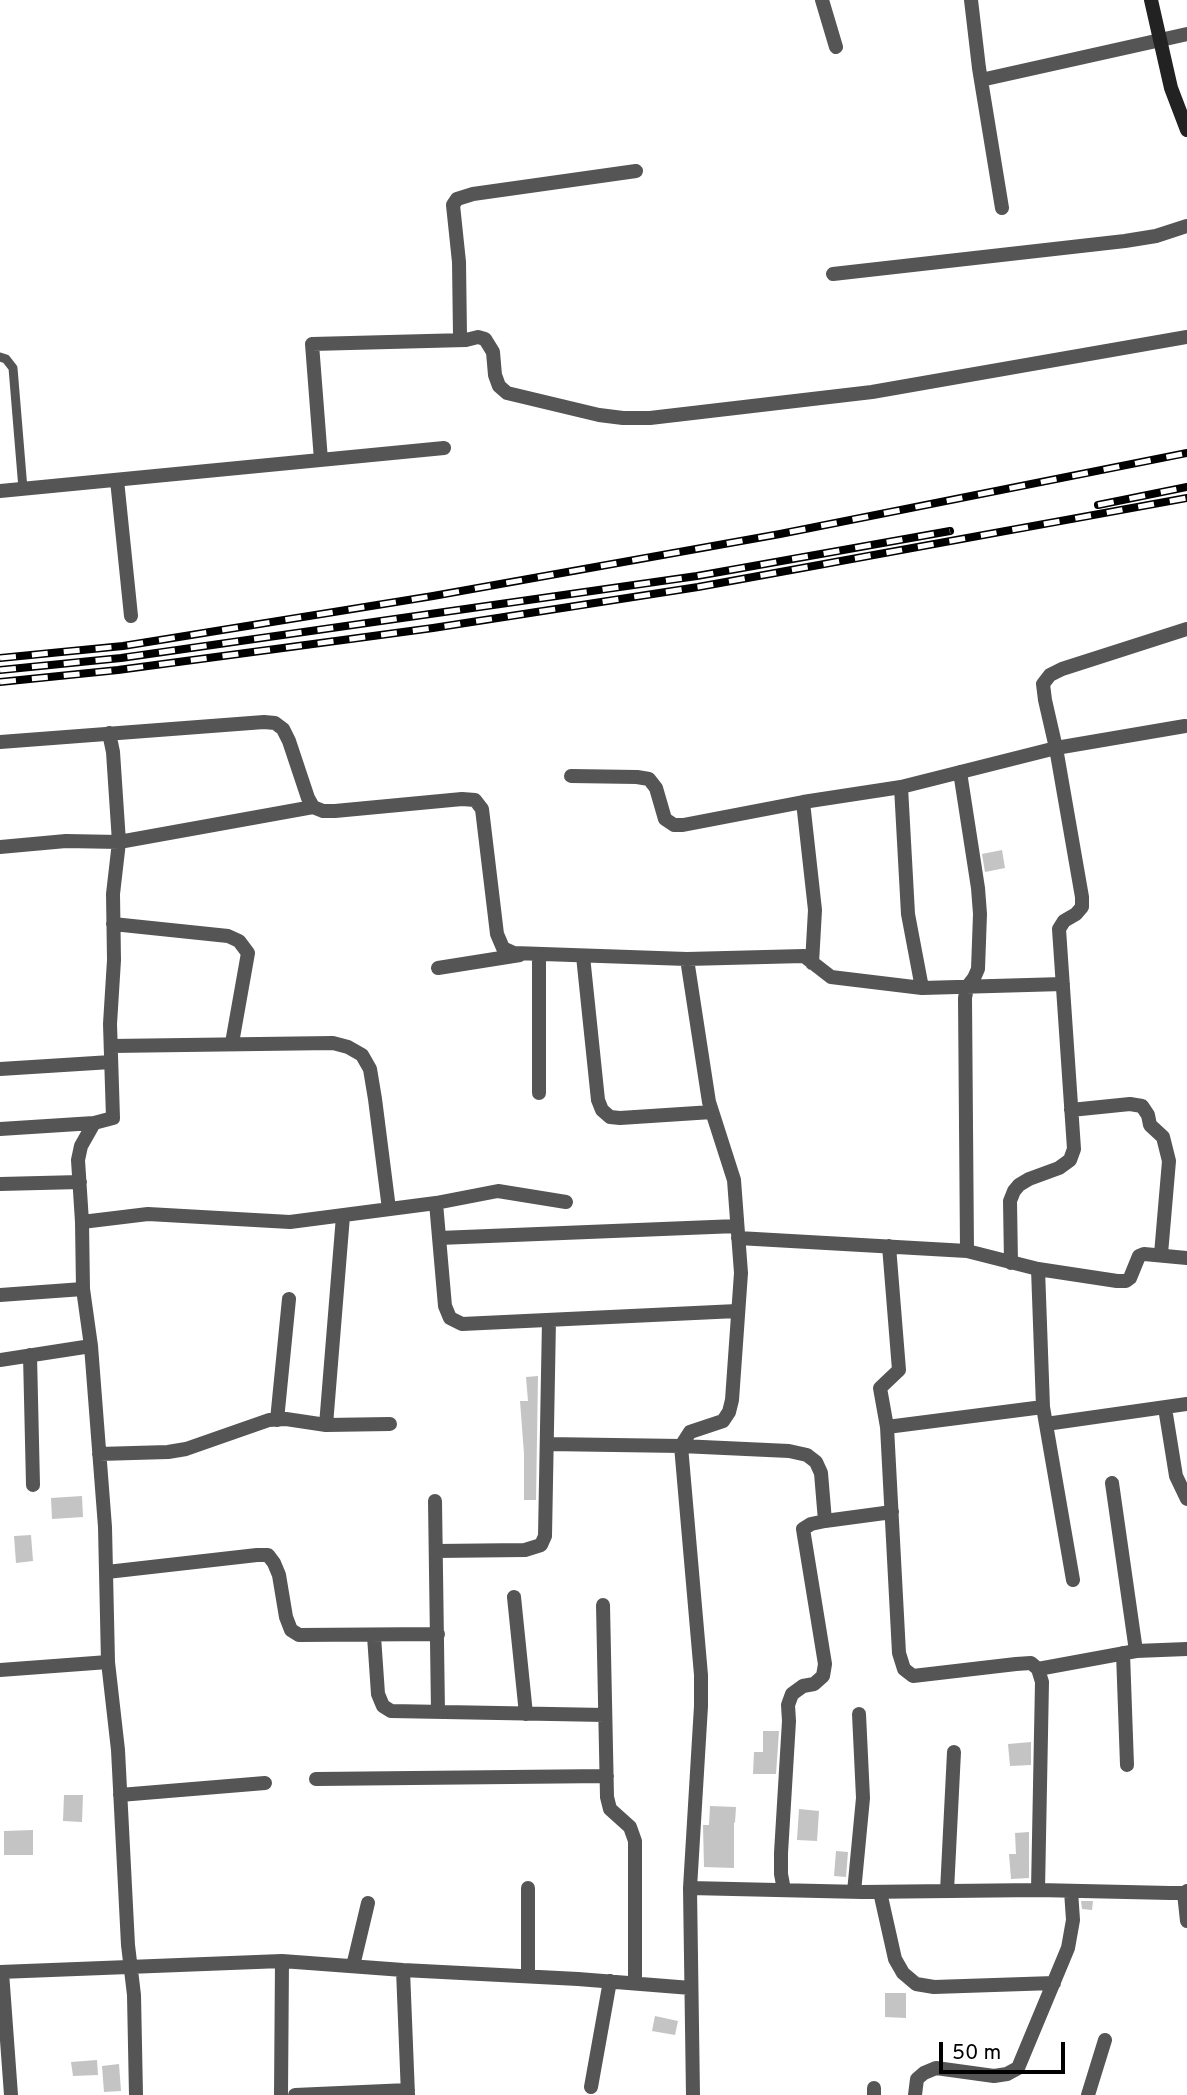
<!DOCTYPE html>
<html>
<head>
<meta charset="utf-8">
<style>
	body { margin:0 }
	#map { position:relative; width:1187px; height:2095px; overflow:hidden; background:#fff; font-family:Overpass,sans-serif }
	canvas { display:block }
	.scale { position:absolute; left:939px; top:2042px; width:126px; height:32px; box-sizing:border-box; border:4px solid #000; border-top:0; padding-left:9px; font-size:21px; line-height:24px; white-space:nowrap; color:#000; -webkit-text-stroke:5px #fff; paint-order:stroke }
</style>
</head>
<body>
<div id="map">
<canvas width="1187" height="2095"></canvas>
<div class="scale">50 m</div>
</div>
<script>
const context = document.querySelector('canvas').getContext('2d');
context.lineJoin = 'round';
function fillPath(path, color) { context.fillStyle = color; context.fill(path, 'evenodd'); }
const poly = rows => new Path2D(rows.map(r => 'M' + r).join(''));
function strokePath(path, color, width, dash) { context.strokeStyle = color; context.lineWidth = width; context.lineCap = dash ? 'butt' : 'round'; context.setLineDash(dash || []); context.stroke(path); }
fillPath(poly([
	[1002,850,1005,868,985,872,982,854],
	[538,1376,536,1500,524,1500,524,1454,520,1401,528,1401,526,1377],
	[82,1496,83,1517,52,1519,51,1498],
	[31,1535,33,1561,16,1563,14,1536],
	[763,1731,779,1731,776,1774,753,1774,754,1752,763,1752],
	[1031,1742,1031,1765,1010,1766,1008,1744],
	[64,1795,83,1795,82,1822,63,1821],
	[710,1806,736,1807,735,1823,734,1822,734,1868,704,1867,703,1825,709,1825],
	[799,1809,819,1811,817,1841,797,1840],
	[33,1830,33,1855,4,1855,4,1831],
	[1029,1832,1029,1878,1011,1879,1009,1854,1016,1854,1015,1833],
	[836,1851,848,1852,846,1877,834,1876],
	[1081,1901,1093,1901,1092,1910,1082,1909],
	[885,1993,906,1993,906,2018,885,2017],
	[655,2016,678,2021,675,2035,652,2031],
	[97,2060,98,2075,73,2076,71,2062],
	[119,2064,121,2091,104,2092,102,2066]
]), '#c4c4c4');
strokePath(poly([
	[0,357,6,359,13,368,23,489]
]), '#555', 9);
strokePath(poly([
	[822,0,836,47],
	[971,0,979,68,1002,208],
	[981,80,1187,34],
	[636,171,473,194,457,199,453,205,459,262,460,336,466,340,478,337,485,339,493,352,495,375,499,386,507,393,599,415,623,418,650,418,872,392,1187,337],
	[833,274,1125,241,1156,236,1187,226],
	[321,460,312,344,466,340],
	[117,480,131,616],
	[0,491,444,448],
	[109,733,113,752,119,842,113,894,114,960,110,1024,113,1118,94,1123,81,1146,78,1160,82,1222,83,1289,91,1346,105,1527,108,1662,118,1750,128,1945,134,1995,136,2095],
	[0,742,264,722,275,723,283,729,289,741,308,798,313,807,323,811,335,811,462,799,475,800,482,809,497,934,503,948,514,953,687,959,804,956,831,977,922,988,1063,984],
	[960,772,978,888,980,914,978,969,974,978,967,987,965,998,967,1251],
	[571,776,637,777,649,779,656,788,665,819,674,825,683,825,803,802,901,787,1056,748,1185,726],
	[901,787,908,914,922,988],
	[803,802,815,910,812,963],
	[0,847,66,841,119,842,313,807],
	[113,924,228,936,239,941,248,953,232,1043],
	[583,956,598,1100,602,1110,610,1117,620,1118,712,1112],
	[687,959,709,1102,734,1180,741,1273,732,1400,729,1412,723,1421,690,1432,681,1446,701,1675,701,1706,690,1888,693,2095],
	[438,968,520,955],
	[111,1046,333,1043,348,1047,362,1055,370,1069,375,1099,389,1209],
	[0,1069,111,1062],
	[539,1093,539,954],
	[1071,1110,1130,1104,1142,1106,1148,1115,1150,1125,1163,1137,1169,1161,1161,1254],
	[0,1129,94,1123],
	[0,1184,80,1182],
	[436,1203,445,1306,450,1318,462,1324,737,1311],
	[82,1222,148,1214,290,1222,436,1203,498,1191,566,1202],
	[439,1238,737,1226],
	[738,1238,967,1251,1038,1269,1117,1281,1126,1281,1130,1278,1139,1256,1144,1254,1187,1258],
	[889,1246,899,1370,880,1388,887,1427,899,1653,904,1669,913,1676,1016,1664,1031,1663,1038,1669,1042,1682,1038,1890],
	[1011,1263,1010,1201,1014,1191,1019,1185,1029,1179,1059,1168,1070,1160,1074,1149,1059,929,1064,921,1076,914,1082,907,1082,897,1056,748,1045,700,1043,684,1050,675,1062,669,1187,629],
	[1038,1269,1043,1407,1073,1580],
	[0,1295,83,1289],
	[30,1355,33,1485],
	[0,1360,91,1346],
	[1165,1408,1176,1476,1187,1499],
	[277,1420,289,1299],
	[1046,1424,1187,1404],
	[326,1425,343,1216],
	[887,1427,1043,1407],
	[547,1444,681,1446,789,1451,807,1455,816,1462,821,1473,825,1521],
	[99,1454,168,1452,186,1449,269,1420,286,1419,326,1425,390,1424],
	[1112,1483,1136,1651],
	[435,1501,438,1712],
	[436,1551,525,1550,541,1545,545,1536,549,1320],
	[107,1572,257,1555,268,1555,274,1563,279,1575,286,1617,291,1630,299,1635,438,1634],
	[514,1597,526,1714],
	[603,1605,607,1797,610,1809,630,1827,635,1841,635,1983],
	[374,1636,378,1694,383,1706,391,1711,605,1715],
	[1123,1653,1127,1765],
	[1038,1669,1136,1651,1187,1649],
	[0,1670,108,1662],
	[316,1779,607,1776],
	[120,1795,265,1783],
	[690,1888,862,1892,1038,1890,1170,1893,1184,1893,1187,1891],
	[784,1890,781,1874,781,1853,789,1721,788,1705,792,1694,803,1686,814,1684,823,1676,825,1664,803,1529,811,1524,825,1521,892,1512],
	[947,1891,954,1752],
	[854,1892,863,1798,859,1714],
	[880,1892,895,1959,903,1973,916,1984,934,1987,1054,1983],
	[1184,1893,1187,1921],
	[353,1966,368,1903],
	[403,1970,408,2095],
	[0,1972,282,1961,403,1970,578,1979,691,1988],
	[2,1972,11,2095],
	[528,1976,528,1888],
	[591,2087,610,1981],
	[281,2095,282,1961],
	[295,2095,408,2090],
	[874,2095,874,2088],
	[915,2095,917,2079,924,2073,936,2068,994,2076,1007,2074,1018,2068,1068,1948,1073,1920,1071,1891],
	[1088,2095,1105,2040]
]), '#555', 14);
strokePath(poly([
	[1151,0,1171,88,1187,130]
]), '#222', 14);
const rail = poly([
	[1098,505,1187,487],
	[0,658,123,646,433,596,780,534,1187,453],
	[0,670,121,658,697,576,950,531],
	[0,682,118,670,433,628,698,587,1187,498]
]);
strokePath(rail, '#000', 8);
strokePath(rail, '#fff', 5, [16]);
</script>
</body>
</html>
